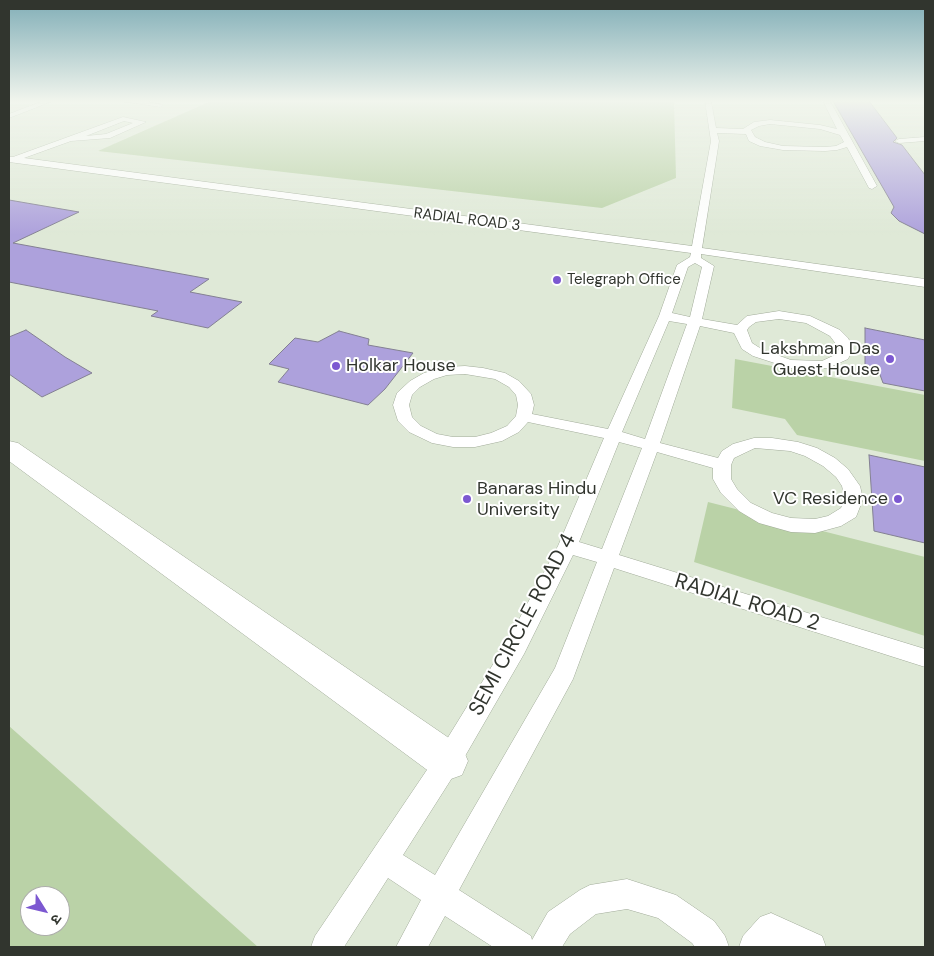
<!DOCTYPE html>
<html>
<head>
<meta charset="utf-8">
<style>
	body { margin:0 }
	#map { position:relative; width:934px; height:956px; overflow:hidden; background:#dfe9d7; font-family:"DM Sans","Noto Sans Devanagari",sans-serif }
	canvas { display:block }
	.frame { position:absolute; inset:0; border:10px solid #31352e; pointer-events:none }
	.north { position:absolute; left:20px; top:886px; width:50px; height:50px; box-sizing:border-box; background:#fff; border:1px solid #adaeab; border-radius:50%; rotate:126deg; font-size:14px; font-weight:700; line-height:20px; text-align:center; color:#31352e }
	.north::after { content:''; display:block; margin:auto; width:18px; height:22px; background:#7c58d1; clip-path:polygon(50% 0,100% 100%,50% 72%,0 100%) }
</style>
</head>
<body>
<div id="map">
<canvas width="934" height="956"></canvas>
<div class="frame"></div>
<div class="north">उ</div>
</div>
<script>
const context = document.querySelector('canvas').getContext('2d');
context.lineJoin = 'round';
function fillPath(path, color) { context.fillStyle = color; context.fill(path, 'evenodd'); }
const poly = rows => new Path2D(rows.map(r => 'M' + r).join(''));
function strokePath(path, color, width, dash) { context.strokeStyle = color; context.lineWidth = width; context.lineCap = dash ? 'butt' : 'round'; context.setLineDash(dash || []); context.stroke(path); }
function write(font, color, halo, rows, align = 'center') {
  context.font = font + ' "DM Sans",sans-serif'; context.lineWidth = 4; context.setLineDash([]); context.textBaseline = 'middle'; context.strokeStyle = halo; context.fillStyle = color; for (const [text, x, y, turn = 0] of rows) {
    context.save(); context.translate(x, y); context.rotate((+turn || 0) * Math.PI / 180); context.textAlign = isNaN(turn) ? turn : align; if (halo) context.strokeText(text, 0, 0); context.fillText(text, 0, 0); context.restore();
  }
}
fillPath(poly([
	[211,101,674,101,676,178,602,208,98,151],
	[735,359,925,395,925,461,797,435,785,419,732,408],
	[708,502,925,557,925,636,694,562],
	[9,726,258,947,9,947],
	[30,896,60,896,60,926,30,926]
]), '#bad2a7');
const building = poly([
	[833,101,869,101,897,138,893,142,902,145,925,175,925,234,899,221,891,213,894,207,833,101],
	[9,200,79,212,13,243,209,279,190,292,242,302,208,328,151,316,158,311,9,282,9,200],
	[865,328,925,340,925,391,883,383,879,372,865,368,865,328],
	[26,330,65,357,92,373,42,397,9,374,9,337,26,330],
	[339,331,369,339,368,345,413,353,385,389,368,405,278,382,289,369,269,364,295,338,318,342,339,331],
	[869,455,925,467,925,543,874,531,869,455]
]);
fillPath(building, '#ada1dc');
strokePath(building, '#838092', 1);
const service = poly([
	[43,101,53,101,9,118,9,114,43,101],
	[120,101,145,101,163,105,160,107,120,101],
	[705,101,711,101,716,128,743,129,754,122,770,120,820,125,837,129,823,101,830,101,877,186,872,189,869,188,847,147,837,150,825,151,783,150,760,146,749,141,746,134,717,133,719,141,702,248,925,279,925,287,701,254,701,258,714,266,702,319,737,325,747,316,779,311,810,316,840,330,848,338,853,348,848,359,828,368,790,368,753,356,742,349,734,333,700,326,660,443,718,458,722,451,733,444,754,438,772,438,798,442,817,448,835,458,848,469,860,486,863,499,856,517,841,526,815,533,791,532,759,523,739,511,721,493,713,479,713,468,657,452,619,555,925,649,925,667,614,568,573,679,459,890,531,936,532,940,548,912,580,890,590,885,627,879,676,895,714,921,725,936,729,947,695,947,692,943,658,918,627,909,596,914,570,934,562,947,493,947,445,916,428,947,396,947,421,900,388,878,344,947,311,947,315,936,439,752,508,640,558,546,604,438,528,422,519,432,502,441,475,447,453,447,432,443,409,432,398,421,393,405,397,393,410,381,424,373,446,367,465,366,483,368,505,373,519,381,531,394,534,405,532,414,608,429,659,316,677,265,690,257,691,253,9,162,9,157,13,157,123,117,146,122,110,138,71,141,24,158,692,246,711,141,705,101],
	[124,121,133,123,106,134,86,136,124,121],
	[770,124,820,129,840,135,844,142,836,146,825,147,783,146,765,142,755,137,751,130,759,126,770,124],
	[695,263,702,267,690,317,672,313,688,267,695,263],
	[779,319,806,323,830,336,839,348,837,354,822,361,791,360,763,350,752,343,747,330,749,327,756,322,779,319],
	[669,321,687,324,645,439,622,432,669,321],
	[465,374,495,379,509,387,516,395,518,405,516,416,507,426,491,433,475,437,453,437,437,434,421,426,412,417,409,405,412,395,420,387,434,379,447,375,465,374],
	[619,442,642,448,602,549,579,542,619,442],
	[755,448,790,451,805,456,823,466,836,477,842,486,845,499,841,508,828,516,815,519,791,518,772,513,751,503,737,489,731,479,731,465,734,458,755,448],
	[573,555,597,562,555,668,435,875,403,855,457,770,524,654,573,555],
	[925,137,925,141,899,143,895,141,899,139,925,137],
	[771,913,822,936,826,947,739,947,743,936,760,917,771,913]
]);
const minor = poly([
	[9,441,18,443,462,747,468,761,462,775,448,780,434,775,9,461,9,441]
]);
strokePath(service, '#a1ab99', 1);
strokePath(minor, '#a1ab99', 1);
fillPath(service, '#fff');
fillPath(minor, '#fff');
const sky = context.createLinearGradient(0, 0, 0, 235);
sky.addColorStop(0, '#81aeb7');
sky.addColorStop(0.43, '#f1f5ed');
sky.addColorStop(1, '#f1f5ed00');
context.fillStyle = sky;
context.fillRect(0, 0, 934, 235);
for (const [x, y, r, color] of [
	[557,280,5,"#7c58d1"],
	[890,359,5,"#7c58d1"],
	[336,366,5,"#7c58d1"],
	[467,499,5,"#7c58d1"],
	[898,499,5,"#7c58d1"]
]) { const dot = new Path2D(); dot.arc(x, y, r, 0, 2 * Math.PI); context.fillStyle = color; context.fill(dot); strokePath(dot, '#fff', 2); }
write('15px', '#31352e', '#fff', [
	["RADIAL ROAD 3",467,220,7]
]);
write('15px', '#31352e', '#fff', [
	["Telegraph Office",567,280]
], 'left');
write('18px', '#31352e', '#fff', [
	["Lakshman Das",880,349],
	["Guest House",880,370],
	["Holkar House",346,366,"left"],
	["Banaras Hindu",477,489,"left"],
	["University",477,510,"left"],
	["VC Residence",888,499]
], 'right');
write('21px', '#31352e', '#fff', [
	["RADIAL ROAD 2",747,603,17],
	["SEMI CIRCLE ROAD 4",523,625,-62]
]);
</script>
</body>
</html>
